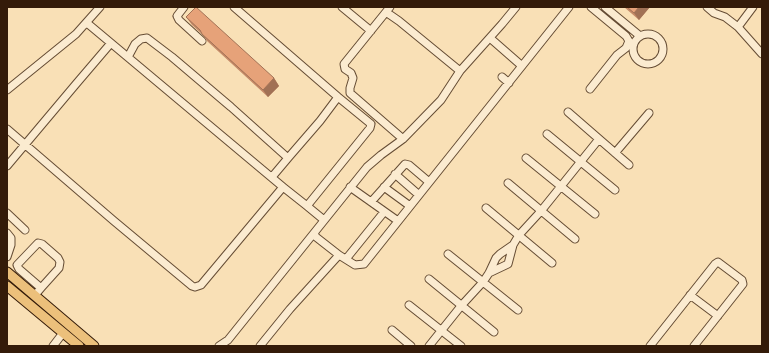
<!DOCTYPE html>
<html>
<head>
<meta charset="utf-8">
<style>
	body { margin:0 }
	#map { position:relative; width:769px; height:353px; overflow:hidden; background:#f9e0b6; font-family:"EB Garamond",serif }
	canvas { display:block }
	.frame { position:absolute; inset:0; border:8px solid #341b09; pointer-events:none }
</style>
</head>
<body>
<div id="map">
<canvas width="769" height="353"></canvas>
<div class="frame"></div>
</div>
<script>
const context = document.querySelector('canvas').getContext('2d');
context.lineJoin = 'round';
const poly = rows => new Path2D(rows.map(r => 'M' + r).join(''));
function strokePath(path, color, width, dash) { context.strokeStyle = color; context.lineWidth = width; context.lineCap = dash ? 'butt' : 'round'; context.setLineDash(dash || []); context.stroke(path); }
function fillPath(path, color) { context.fillStyle = color; context.fill(path, 'evenodd'); }
const minor = poly([
	[184,7,177,16,179,20,202,41],
	[234,7,338,97,371,124,370,128,307,206,283,187],
	[342,7,371,31],
	[390,7,344,64,345,69,351,73,353,78,350,88,350,93,403,139],
	[605,7,640,36],
	[707,7,714,13,725,17,738,27,762,54],
	[386,12,399,21,460,71],
	[738,27,753,7],
	'633 49a15 15 0 1 1 30 0a15 15 0 1 1-30 0Z',
	[490,38,522,66],
	[128,57,135,44,141,39,147,38,172,57,231,107,288,158,272,177],
	[502,77,509,83],
	[590,89,617,55,626,48,629,41,626,36,591,7],
	[7,90,76,34,100,7],
	[568,112,629,165],
	[7,129,114,221,192,286,195,287,201,285,283,187,87,23],
	[547,134,615,190],
	[615,153,649,113],
	[288,158,320,121,338,97],
	[526,158,595,214],
	[7,166,76,84,111,43],
	[395,174,419,195],
	[508,183,575,239],
	[350,187,398,221],
	[384,187,410,206],
	[371,202,405,164,409,165,429,182],
	[307,206,324,220],
	[486,208,552,263],
	[7,213,25,230],
	[7,233,11,238,11,245,7,257],
	[448,254,518,310],
	[339,255,316,237,314,233,367,167,381,155,403,139,441,100,460,71,502,24,516,7],
	[346,259,384,212],
	[489,273,508,264,513,245],
	[429,279,494,332],
	[35,295,41,288,59,268,60,262,58,258,42,244,38,243,17,265,19,269,41,288],
	[690,295,718,316],
	[409,305,461,346],
	[392,330,411,346],
	[53,346,63,333],
	[219,346,228,340,314,233],
	[260,346,290,309,339,255,355,265,364,264,569,7],
	[429,346,461,306,483,282,489,273,496,258,500,254,513,245,519,235,541,211,599,139],
	[650,346,715,264,718,262,742,280,743,284,694,346]
]);
const major = poly([
	[7,272,94,346],
	[7,286,79,346]
]);
strokePath(minor, '#654c34', 9);
strokePath(major, '#341b09', 11);
strokePath(minor, '#fbebd0', 7);
strokePath(major, '#ecc07b', 9);
fillPath(poly([
	[624,7,650,7,639,20],
	[186,17,274,78,279,86,268,97,207,41,203,35,192,25]
]), '#c68b68');
fillPath(poly([
	[639,7,650,7,639,20,634,13],
	[274,78,279,86,268,97,263,90]
]), '#a17155');
const building = poly([
	[196,7,274,78,263,90,202,34,200,30,186,17,196,7],
	[627,7,639,7,634,13,627,7]
]);
fillPath(building, '#e6a279');
strokePath(building, '#a17155', 1);
</script>
</body>
</html>
